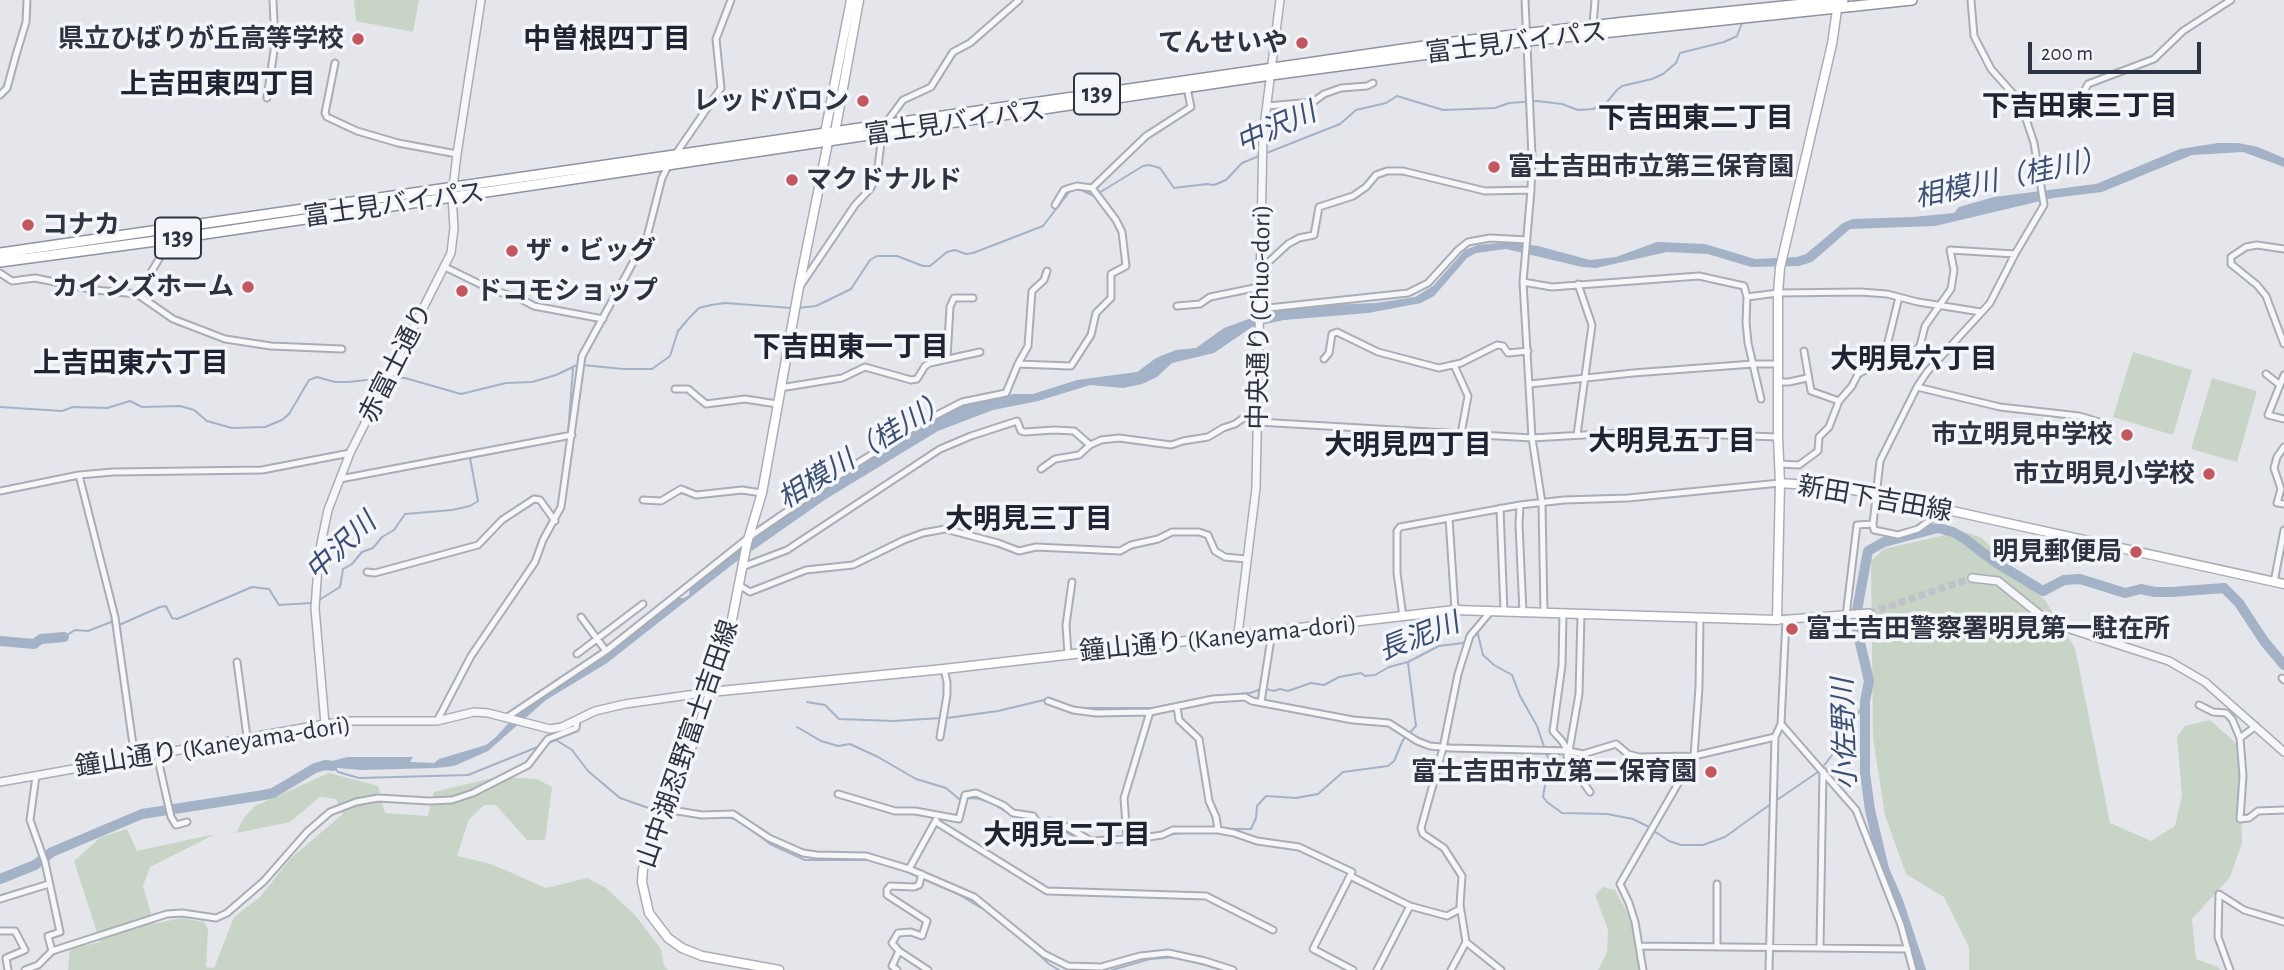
<!DOCTYPE html>
<html>
<head>
<meta charset="utf-8">
<style>
	body { margin:0 }
	#map { position:relative; width:2284px; height:970px; overflow:hidden; background:#e4e6eb; font-family:"Alegreya Sans",sans-serif }
	canvas { display:block }
	.scale { position:absolute; left:2028px; top:42px; width:173px; height:32px; box-sizing:border-box; border:4px solid #2d3341; border-top:0; padding-left:9px; font-size:21px; line-height:24px; white-space:nowrap; color:#2d3341; -webkit-text-stroke:5px #f4f5f8; paint-order:stroke }
</style>
</head>
<body>
<div id="map">
<canvas width="2284" height="970"></canvas>
<div class="scale">200 m</div>
</div>
<script>
const context = document.querySelector('canvas').getContext('2d');
context.lineJoin = 'round';
function fillPath(path, color) { context.fillStyle = color; context.fill(path, 'evenodd'); }
const poly = rows => new Path2D(rows.map(r => 'M' + r).join(''));
function strokePath(path, color, width, dash) { context.strokeStyle = color; context.lineWidth = width; context.lineCap = dash ? 'butt' : 'round'; context.setLineDash(dash || []); context.stroke(path); }
function write(font, color, halo, rows, align = 'center') {
  context.font = font + ' "Alegreya Sans","Noto Sans JP",sans-serif'; context.lineWidth = 7; context.setLineDash([]); context.textBaseline = 'middle'; context.strokeStyle = halo; context.fillStyle = color; for (const [text, x, y, turn = 0] of rows) {
    context.save(); context.translate(x, y); context.rotate((+turn || 0) * Math.PI / 180); context.textAlign = isNaN(turn) ? turn : align; if (halo) context.strokeText(text, 0, 0); context.fillText(text, 0, 0); context.restore();
  }
}
fillPath(poly([
	[354,0,419,0,413,32,356,21],
	[2133,352,2192,370,2173,435,2113,417],
	[2212,378,2257,391,2237,462,2191,449],
	[1962,531,1982,538,2045,600,2075,648,2110,823,2151,841,2175,826,2182,795,2177,737,2185,726,2210,720,2240,747,2242,843,2230,877,2192,919,2196,959,2218,967,2220,970,1969,970,1969,947,1944,897,1906,874,1885,815,1873,738,1871,561,1884,549],
	[329,773,378,786,385,813,428,816,434,792,497,777,537,779,552,787,545,840,527,840,496,805,485,805,469,819,457,856,491,864,546,888,587,878,606,888,635,915,661,949,664,966,668,970,68,970,70,949,100,942,74,861,101,837,127,829,137,851,215,834,150,867,143,886,154,924,181,918,204,922,208,929,206,967,214,968,234,917,260,897,291,858,343,814,336,799,320,797,290,822,236,833,244,818,255,806],
	[1603,887,1615,890,1628,914,1637,944,1640,970,1598,970,1607,952,1608,930,1595,895]
]), '#c8d4c6');
fillPath(poly([
	[2218,143,2238,143,2258,147,2284,158,2284,167,2243,152,2192,155,2102,192,2053,198,1935,226,1850,229,1812,262,1799,266,1751,267,1708,254,1667,252,1596,268,1582,267,1506,249,1476,253,1467,258,1434,296,1421,303,1368,313,1284,320,1252,327,1214,353,1172,363,1157,377,1142,384,1123,388,1090,385,1038,401,993,410,938,431,826,499,733,564,607,663,546,700,488,751,454,766,436,768,362,770,314,766,347,757,413,757,410,762,434,763,439,759,486,745,496,737,515,716,554,687,593,663,679,598,684,598,689,595,690,588,754,537,927,422,949,411,973,402,1014,394,1033,394,1077,380,1137,372,1156,358,1176,350,1196,348,1224,328,1268,312,1303,306,1376,303,1415,297,1433,286,1465,250,1478,245,1509,242,1538,246,1590,260,1616,257,1657,242,1705,244,1755,259,1797,257,1806,254,1843,223,1853,219,1913,217,1954,213,1959,207,1994,197,2096,184,2180,149]
]), '#a3b2c7');
strokePath(poly([
	[1264,154,1340,124,1356,110,1386,103,1397,96,1443,110,1495,108,1509,103,1537,101,1562,104,1578,110,1593,109,1607,102,1617,90,1622,86,1652,79,1663,74,1676,63,1680,53,1724,42,1737,36,1742,23],
	[798,308,816,306,851,289,870,260,877,256,897,256,923,266,930,266,947,252,955,250,966,254,973,253,1043,226,1070,191,1079,189,1094,196,1143,166,1149,165,1160,168,1174,188,1207,184,1214,185,1226,180,1242,163,1259,156],
	[583,365,623,369,652,369,670,356,678,331,691,316,699,308,711,305,725,303,792,308],
	[391,378,405,378,461,394,506,383,532,382,556,375,577,365],
	[0,407,62,411,73,407,107,408,130,401,142,407,180,406,194,410,207,421,232,428,265,427,282,420,289,414,309,380,317,377,335,382,348,382,385,378],
	[568,433,573,369],
	[319,600,340,587,343,569,352,564,362,552,373,548,382,537,394,530,405,514,452,510,470,506,478,501,470,458,539,444],
	[1475,635,1478,634,1483,655,1494,665,1512,675,1520,696,1537,726,1549,761,1543,797,1547,802,1562,813,1607,814,1633,819,1649,827],
	[64,637,75,630,88,631,111,622,119,625,160,607,166,606,172,618,177,619,252,587,269,589,279,605,311,603],
	[1266,689,1274,691,1280,689,1288,691,1311,683,1324,685,1339,677,1361,673,1365,676,1375,675,1389,667,1408,662,1439,646,1463,643,1467,640],
	[1222,696,1250,693,1261,689],
	[807,702,825,705,839,719,893,721,941,718],
	[1080,708,1158,708],
	[947,718,998,711,1048,699],
	[797,727,821,741,838,746,850,744,878,757,916,779,946,788,959,799,976,798,992,803,1013,816,1028,818,1038,828,1055,826,1089,845,1139,841],
	[548,743,556,740,572,750,588,771,620,798,660,812],
	[334,767,338,772,359,778,468,775,540,746],
	[1822,768,1843,741,1865,701],
	[1777,800,1818,772],
	[665,813,694,816],
	[724,817,736,819],
	[1224,829,1251,829,1256,818,1257,806,1266,796,1296,798,1318,794,1343,772,1388,766,1394,761,1403,740,1416,726,1408,663],
	[1654,831,1669,841,1681,845,1703,845,1725,837,1772,803],
	[755,832,770,844,805,860,871,860],
	[1168,835,1187,832],
	[903,870,958,894,988,912],
	[1025,942,1049,964,1059,970],
	[1188,960,1222,970],
	[1112,970,1150,959,1176,957]
]), '#a3b2c7', 2);
strokePath(poly([
	[0,641,34,644,41,639,64,637],
	[0,879,35,865,52,852,142,814,264,795,273,793,315,768,325,765,333,766],
	[1921,970,1898,901,1884,869,1870,810,1865,773,1865,701,1869,681,1855,621,1868,551,1884,542,1938,528,1953,532,1965,539,1995,562,2043,591,2064,580,2080,579,2125,593,2141,589,2155,592,2172,592,2224,588,2239,603,2264,641,2284,665]
]), '#a3b2c7', 10);
strokePath(poly([
	[1869,613,1972,578]
]), '#bfc2c9', 7, [7, 3.5]);
const minor = poly([
	[1525,0,1532,156,1531,190,1523,282,1532,438,1542,503,1544,613],
	[1593,25,1595,0],
	[335,63,325,113,327,117,357,131,398,143,457,154],
	[0,95,7,88,16,55,26,22,27,0],
	[267,98,275,44,273,0],
	[1267,106,1313,102,1324,94,1341,88,1367,86,1373,83],
	[2026,119,2050,112,2070,110,2077,105,2088,84,2154,59,2183,31,2231,0],
	[886,123,903,100,931,87,953,52,970,43,1019,0],
	[675,155,721,88,716,39,731,0],
	[1055,205,1064,190,1070,188,1077,186,1092,188,1146,136,1191,107,1187,88],
	[2284,249,2257,245,2246,247,2231,257,2231,264,2257,285,2266,296,2284,344],
	[445,267,492,290,519,298,534,306,603,319],
	[1261,269,1288,244,1299,238,1314,235,1319,207,1353,196,1366,187,1376,175,1387,171,1403,171,1485,191,1531,190],
	[0,273,12,281,35,278,95,290,137,294,173,319,225,339,271,346,342,349],
	[1523,282,1552,287,1699,276,1744,286,1747,297,1778,293,1860,292,1887,294,1918,302,1981,312],
	[801,285,855,205,870,189,877,176,882,134],
	[142,297,150,274,171,239],
	[1747,297,1746,322,1748,343,1761,399],
	[1177,306,1200,304,1210,297,1259,287],
	[1259,309,1408,293,1428,283,1458,250,1468,242,1490,238,1527,240],
	[1804,351,1811,391,1839,401],
	[1914,353,1920,346,1925,326,1951,289,1954,270,1950,250,2015,254],
	[947,358,950,307,954,298,973,298],
	[1324,359,1329,353,1332,334,1337,332,1378,352,1439,368,1461,363,1497,345,1503,346,1508,353,1528,351],
	[1018,364,1028,346,1032,291,1044,280,1047,271],
	[1454,365,1468,396,1461,434],
	[2266,374,2280,385],
	[2284,375,2268,415,2284,419],
	[1778,382,1789,382,1807,378],
	[1530,384,1633,373,1753,364,1778,364],
	[1917,387,2000,407,2079,416,2099,422],
	[780,388,842,378,865,367,911,380,917,379,925,366,930,363,980,352],
	[675,389,688,389,706,404,745,399,777,404],
	[1258,422,1532,438,1636,432,1778,437],
	[1577,435,1592,325,1578,284],
	[2284,447,2277,457,2274,468,2281,489,2277,503,2284,504],
	[1779,464,1799,465,1818,451,1819,437,1829,427,1839,401,1852,386,1858,374,1877,364,1885,354,1899,297],
	[1041,469,1055,459,1079,455,1090,445,1101,440,1119,438,1171,445,1183,441,1208,437,1223,428,1235,424,1259,407],
	[79,475,115,617,135,759],
	[340,479,572,435],
	[0,491,79,475,113,472,262,470,350,453],
	[643,500,661,501,681,489,696,495,742,490,762,493],
	[1520,505,1519,524,1523,613],
	[1500,508,1504,612],
	[1449,518,1455,610],
	[1873,524,1880,461,1917,387,1927,372,1990,303,2015,254,2044,205,2034,143,2026,119,2016,97,1991,69,1974,36,1971,0],
	[742,567,787,550,940,449,971,436,1017,421,1021,431,1025,432,1054,430,1074,431,1090,445],
	[367,572,375,573,478,545,502,520,534,499,540,500,555,521],
	[2274,582,2284,530],
	[739,585,750,592,806,570,853,565,904,540,923,533,945,529,998,543,1019,551,1036,547,1120,551,1131,545,1158,539,1172,532,1199,532,1208,535,1215,551,1225,557,1246,559],
	[1563,614,1562,665,1553,731,1562,741,1568,751,1567,756,1570,764,1590,792],
	[1846,616,1857,525,1873,524,1874,530,1898,535,1918,529,1944,510],
	[581,617,606,651],
	[1403,617,1397,573,1397,531,1400,527,1520,505,1564,500,1628,498,1780,483],
	[577,654,643,604],
	[1068,654,1066,625,1072,582],
	[237,662,247,737],
	[2282,678,2284,680],
	[1048,701,1073,710,1096,713,1150,712,1213,699,1245,697,1252,701,1353,720,1389,723,1417,741,1430,746,1451,748,1569,751,1583,754,1616,744,1628,754,1639,757,1694,756,1775,737],
	[1261,702,1272,632],
	[2199,705,2213,712,2226,713,2232,719,2240,738],
	[1177,707,1179,720,1199,739,1209,801,1216,817,1218,830],
	[506,718,606,651,748,538,853,466,921,423,962,402,1006,393,1018,364,1071,366,1091,335,1096,313,1111,298,1111,274,1126,266,1122,232,1116,220,1092,188],
	[437,721,471,656,535,562,543,540,561,507,582,356,647,237,662,178,668,166],
	[1781,724,1856,810,1901,925,1913,970],
	[2256,726,2240,738,2243,776,2240,819,2249,818,2258,811,2284,810],
	[940,737,947,695,947,682,944,669],
	[1569,751,1579,694,1581,615],
	[157,755,171,817,176,825,187,822],
	[36,776,30,820,45,862,60,932,48,936,52,951],
	[838,794,895,811,915,811,959,819,965,795,976,793,1003,805,1013,813,1033,816,1039,825,1050,821,1065,826,1091,841,1142,838,1162,835,1173,830,1218,830,1234,833,1257,841,1299,847,1352,872,1313,949,1353,970],
	[665,809,702,815,733,814,769,838,803,853,817,855,866,856,909,869,974,897,1044,954,1068,966,1101,967,1140,956,1168,953,1205,961,1233,970],
	[936,822,1047,891,1206,896,1273,930],
	[1127,839,1124,798,1150,712],
	[909,869,936,820],
	[1350,876,1410,906,1447,916,1460,909],
	[0,899,49,884],
	[0,931,15,931,25,950,6,958,8,970],
	[1466,942,1501,970],
	[1640,946,1908,949],
	[1717,947,1717,884],
	[1820,948,1823,771],
	[899,951,928,970],
	[25,970,38,965,52,951,167,914,182,913,216,918,227,913,264,881,307,832,330,812,356,802,378,798,429,801,452,800,473,793,528,765,548,739,576,728,577,720],
	[897,970,892,966,899,951,892,943,898,933,911,932,922,936,927,921,887,895,887,890,890,886,914,887,919,885,922,874],
	[1377,970,1410,906],
	[1451,970,1466,942,1460,905,1462,876,1444,848,1423,834,1421,828,1443,748,1458,674,1470,636,1491,611],
	[1643,970,1635,922,1629,903,1620,884,1694,756,1699,687,1700,618],
	[1769,970,1775,737,1781,724,1786,619],
	[2230,970,2218,937,2219,894,2244,910,2284,922]
]);
const tertiary = poly([
	[1972,578,1998,581,2044,618,2070,629,2169,661,2205,682,2284,752],
	[1777,620,1869,613],
	[1238,634,1256,488,1263,135,1280,0],
	[325,724,315,608,319,553,328,510,350,453,451,253,454,228,452,196,457,154,481,0],
	[0,782,325,724,352,721,437,721,474,712,488,713,550,729,562,727,595,711,625,704,710,692]
]);
const secondary = poly([
	[827,139,825,133,851,0],
	[1780,483,1837,487,1875,494,2284,584],
	[710,692,944,669,1455,610,1777,620,1780,483,1778,437,1778,293,1780,268,1832,44,1838,3],
	[779,970,702,956,682,948,668,938,649,913,642,882,643,869,658,825,693,743,727,645,747,543,762,493,799,287,828,142,835,132,859,0]
]);
const trunk = poly([
	[0,253,1445,43,1625,22,1843,0],
	[0,262,171,239,1271,75,1527,41,1912,0]
]);
strokePath(minor, '#a9adb5', 9);
strokePath(tertiary, '#a9adb5', 10);
strokePath(secondary, '#a9adb5', 11);
strokePath(trunk, '#8d93a0', 12);
strokePath(minor, '#f7f7f9', 5);
strokePath(tertiary, '#f7f7f9', 7);
strokePath(secondary, '#fff', 8);
strokePath(trunk, '#fff', 9);
for (const [x, y, r, color] of [
	[358,39,7,"#c2575f"],
	[1302,43,7,"#c2575f"],
	[863,101,7,"#c2575f"],
	[1494,167,7,"#c2575f"],
	[792,180,7,"#c2575f"],
	[28,225,7,"#c2575f"],
	[512,251,7,"#c2575f"],
	[248,287,7,"#c2575f"],
	[462,291,7,"#c2575f"],
	[2127,435,7,"#c2575f"],
	[2209,474,7,"#c2575f"],
	[2136,552,7,"#c2575f"],
	[1792,629,7,"#c2575f"],
	[1711,772,7,"#c2575f"]
]) { const dot = new Path2D(); dot.arc(x, y, r, 0, 2 * Math.PI); context.fillStyle = color; context.fill(dot); strokePath(dot, '#f4f5f8', 2.5); }
for (const [x, y, w] of [
	[1097,94,46],
	[178,238,46]
]) { const box = new Path2D(); box.roundRect(x - w / 2, y - 20.5, w, 41, 5); context.fillStyle = '#f4f5f8'; context.fill(box); strokePath(box, '#2d3341', 2); }
write('bold 24px', '#2d3341', null, [
	["139",1097,94],
	["139",178,238]
]);
write('bold 26px', '#2d3341', '#f4f5f8', [
	["県立ひばりが丘高等学校",344,39],
	["てんせいや",1288,43],
	["レッドバロン",849,101],
	["富士吉田市立第三保育園",1508,167,"left"],
	["マクドナルド",806,180,"left"],
	["コナカ",42,225,"left"],
	["ザ・ビッグ",526,251,"left"],
	["カインズホーム",234,287],
	["ドコモショップ",476,291,"left"],
	["市立明見中学校",2113,435],
	["市立明見小学校",2195,474],
	["明見郵便局",2122,552],
	["富士吉田警察署明見第一駐在所",1806,629,"left"],
	["富士吉田市立第二保育園",1697,772]
], 'right');
write('26px', '#2d3341', '#f4f5f8', [
	["富士見バイパス",1516,43,-7],
	["富士見バイパス",955,123,-8],
	["富士見バイパス",394,205,-8],
	["中央通り (Chuo-dori)",1260,317,-89],
	["赤富士通り",396,363,-63],
	["新田下吉田線",1875,499,10],
	["鐘山通り (Kaneyama-dori)",1218,638,-6],
	["山中湖忍野富士吉田線",688,744,-71],
	["鐘山通り (Kaneyama-dori)",213,746,-9]
]);
write('bold 28px', '#1f2432', '#f4f5f8', [
	["中曽根四丁目",607,40],
	["上吉田東四丁目",218,85],
	["下吉田東三丁目",2080,107],
	["下吉田東二丁目",1696,119],
	["下吉田東一丁目",851,348],
	["大明見六丁目",1914,360],
	["上吉田東六丁目",131,364],
	["大明見五丁目",1672,442],
	["大明見四丁目",1408,446],
	["大明見三丁目",1029,520],
	["大明見二丁目",1067,836]
]);
write('italic 28px', '#3b4f71', '#f4f5f8', [
	["中沢川",1276,128,-24],
	["相模川（桂川）",2011,178,-12],
	["相模川（桂川）",864,450,-32],
	["中沢川",341,547,-43],
	["長泥川",1419,637,-21],
	["小佐野川",1845,734,-92]
]);
</script>
</body>
</html>
